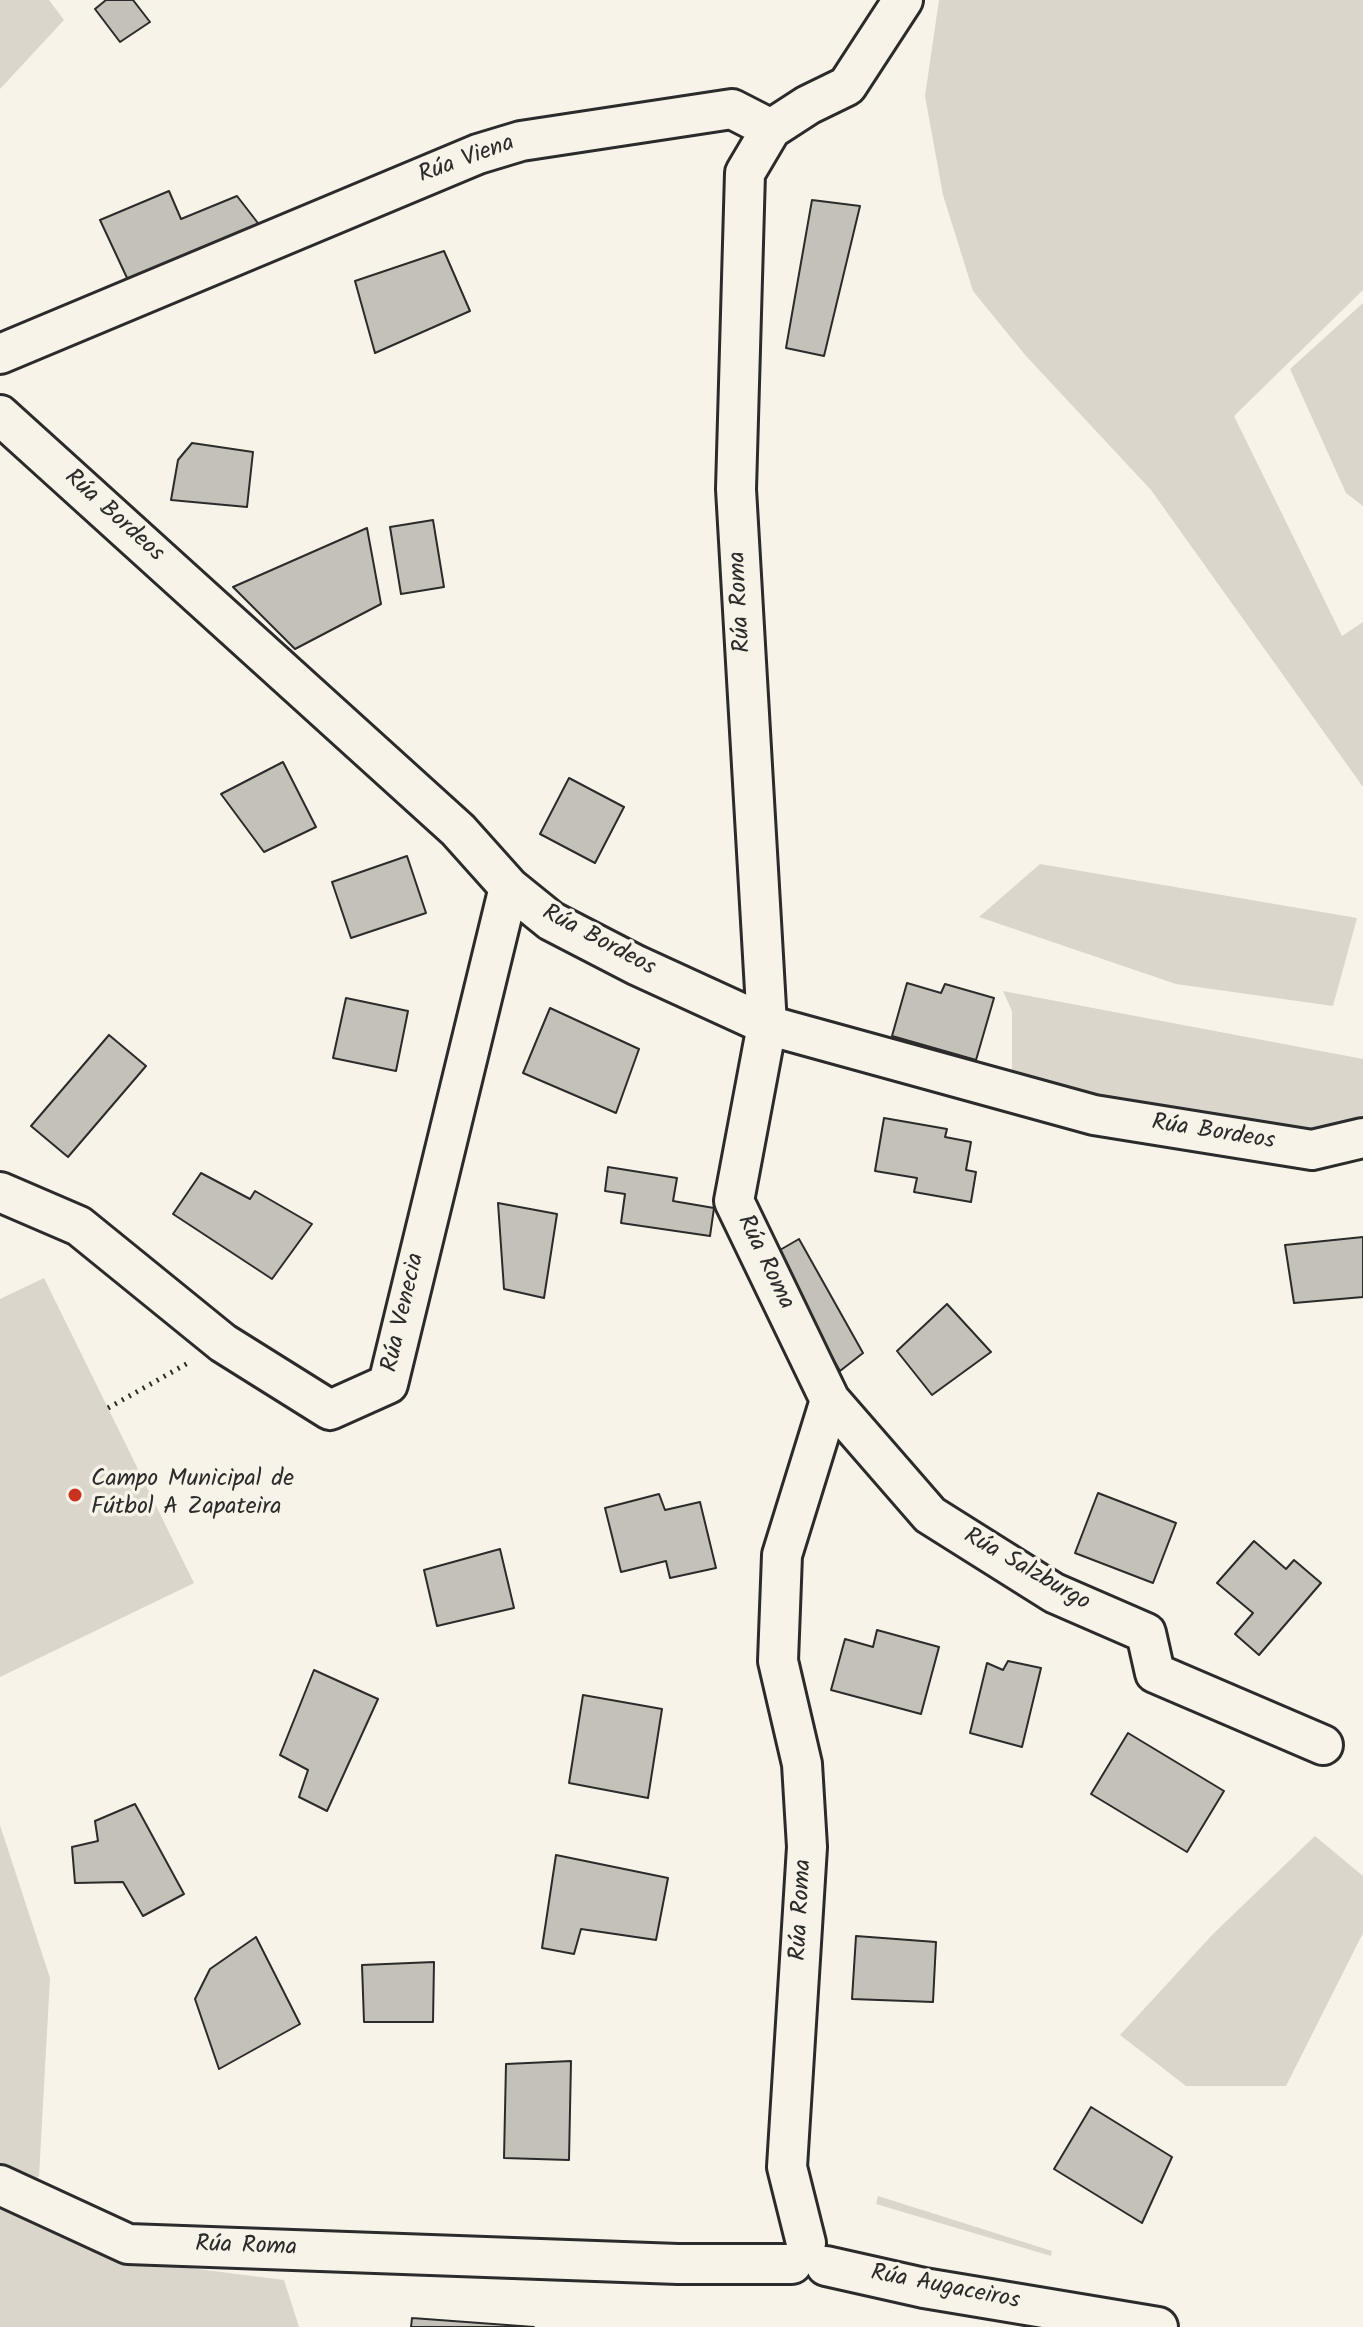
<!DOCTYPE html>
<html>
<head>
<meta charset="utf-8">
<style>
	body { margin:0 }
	canvas { display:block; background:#f7f3e8 }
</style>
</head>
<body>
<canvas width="1363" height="2327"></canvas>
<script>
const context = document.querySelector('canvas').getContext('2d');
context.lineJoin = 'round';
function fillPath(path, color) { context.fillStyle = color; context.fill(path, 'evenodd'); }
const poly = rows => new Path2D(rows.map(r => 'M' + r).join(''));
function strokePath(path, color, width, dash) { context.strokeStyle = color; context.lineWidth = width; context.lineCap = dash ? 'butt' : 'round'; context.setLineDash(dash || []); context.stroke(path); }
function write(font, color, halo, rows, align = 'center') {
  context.font = font + ' Kalam,sans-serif'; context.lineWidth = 7; context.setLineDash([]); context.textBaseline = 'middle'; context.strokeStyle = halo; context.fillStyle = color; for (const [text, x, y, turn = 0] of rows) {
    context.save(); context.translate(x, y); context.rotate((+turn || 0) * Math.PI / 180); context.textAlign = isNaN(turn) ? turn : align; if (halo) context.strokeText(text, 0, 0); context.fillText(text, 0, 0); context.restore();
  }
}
fillPath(poly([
	[0,0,49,0,64,20,0,89],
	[939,0,1363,0,1363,290,1234,416,1342,636,1363,622,1363,787,1151,490,1026,356,973,291,943,195,925,96],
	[1363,303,1363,506,1346,493,1290,369],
	[1040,864,1357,918,1333,1006,1176,984,979,917],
	[1003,991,1363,1059,1363,1119,1314,1134,1012,1079,1012,1011],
	[44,1278,194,1583,0,1677,0,1299],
	[0,1825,50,1978,39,2176,30,2185,174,2266,284,2280,299,2327,0,2327],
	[1315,1836,1363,1876,1363,1933,1286,2086,1186,2086,1120,2035,1213,1934],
	[878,2196,1052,2251,1051,2256,876,2204]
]), '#dad6cc');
const building = poly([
	[106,0,133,0,150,22,120,42,95,9,106,0],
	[169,191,181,219,237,196,261,227,128,280,100,220,169,191],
	[812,200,860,206,824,356,786,348,812,200],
	[444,251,470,311,375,353,355,281,444,251],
	[192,443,253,452,247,507,171,500,178,460,192,443],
	[433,520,444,587,401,594,390,527,433,520],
	[367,528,381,604,295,649,233,587,367,528],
	[283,762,316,827,264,852,221,794,283,762],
	[569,778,624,807,595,863,540,834,569,778],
	[407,856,426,913,351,938,332,882,407,856],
	[907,983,941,993,945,984,994,998,976,1060,892,1036,907,983],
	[346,998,408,1011,396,1071,333,1058,346,998],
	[550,1008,639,1049,616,1113,523,1073,550,1008],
	[109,1035,146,1066,68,1157,31,1126,109,1035],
	[884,1118,947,1129,945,1137,971,1142,966,1170,976,1172,971,1202,914,1192,917,1178,875,1171,884,1118],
	[608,1167,677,1178,673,1201,714,1208,710,1236,621,1223,625,1194,605,1191,608,1167],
	[201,1173,250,1199,255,1191,312,1224,272,1279,173,1214,201,1173],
	[498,1203,557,1214,544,1298,504,1289,498,1203],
	[1363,1237,1363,1297,1294,1303,1285,1245,1363,1237],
	[799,1239,863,1353,840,1371,773,1254,799,1239],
	[947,1304,991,1352,932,1395,897,1351,947,1304],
	[1098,1493,1176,1523,1153,1583,1075,1553,1098,1493],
	[659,1494,665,1510,700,1502,716,1568,670,1578,666,1561,621,1572,605,1508,659,1494],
	[1254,1541,1286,1569,1294,1560,1321,1583,1259,1655,1235,1634,1253,1613,1217,1583,1254,1541],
	[500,1549,514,1608,437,1626,424,1570,500,1549],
	[877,1630,939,1647,921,1714,831,1690,845,1639,873,1647,877,1630],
	[1008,1661,1041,1668,1022,1747,970,1733,987,1663,1003,1670,1008,1661],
	[314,1670,378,1699,327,1811,299,1797,308,1770,280,1755,314,1670],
	[583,1695,662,1709,648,1798,569,1783,583,1695],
	[1128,1733,1224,1791,1187,1852,1091,1794,1128,1733],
	[135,1804,184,1894,143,1916,123,1882,75,1883,72,1847,98,1841,95,1821,135,1804],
	[556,1855,668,1878,656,1940,581,1929,574,1954,542,1948,556,1855],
	[856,1936,936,1942,933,2002,852,1999,856,1936],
	[256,1937,300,2024,219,2069,195,1999,210,1969,256,1937],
	[434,1962,433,2022,364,2022,362,1965,434,1962],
	[571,2061,569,2160,504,2158,506,2064,571,2061],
	[1091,2107,1172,2157,1142,2223,1054,2169,1091,2107],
	[412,2318,534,2327,411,2327,412,2318]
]);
fillPath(building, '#c4c1b9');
strokePath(building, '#2b2b2b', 2);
const minor = poly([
	[0,354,478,154,521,141,732,109,771,129],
	[0,415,458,830,509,887,551,921,636,965,767,1025,1094,1115,1312,1150,1363,1138],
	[0,1192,79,1226,223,1343,330,1410,388,1384,509,887],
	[830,1400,930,1515,1054,1593,1146,1633,1155,1673,1323,1745],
	[0,2185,128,2244,678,2264,792,2264],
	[806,2243,787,2167,807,1847,802,1764,778,1661,782,1555,830,1400,734,1201,767,1025,736,489,745,173,771,129,808,105,847,86,903,0],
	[826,2266,924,2288,1158,2327]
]);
strokePath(minor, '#2b2b2b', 44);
strokePath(poly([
	[108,1408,188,1363]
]), '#2b2b2b', 5, [2, 6]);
strokePath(minor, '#f7f3e8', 38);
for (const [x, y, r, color] of [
	[75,1495,8,"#c8321e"]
]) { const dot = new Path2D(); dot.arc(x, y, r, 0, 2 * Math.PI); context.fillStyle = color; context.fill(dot); strokePath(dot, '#f7f3e8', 3); }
write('24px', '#2b2b2b', '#f7f3e8', [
	["Rúa Viena",467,161,-20],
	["Rúa Bordeos",113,517,42],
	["Rúa Roma",742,602,-93],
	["Rúa Bordeos",598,942,28],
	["Rúa Bordeos",1213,1134,9],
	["Rúa Roma",764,1263,64],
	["Rúa Venecia",405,1313,-77],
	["Rúa Salzburgo",1026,1571,30],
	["Rúa Roma",803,1910,-87],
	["Rúa Roma",246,2248,2],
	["Rúa Augaceiros",945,2289,11]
]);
write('24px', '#2b2b2b', '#f7f3e8', [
	["Campo Municipal de",91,1481],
	["Fútbol A Zapateira",91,1509]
], 'left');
</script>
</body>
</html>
